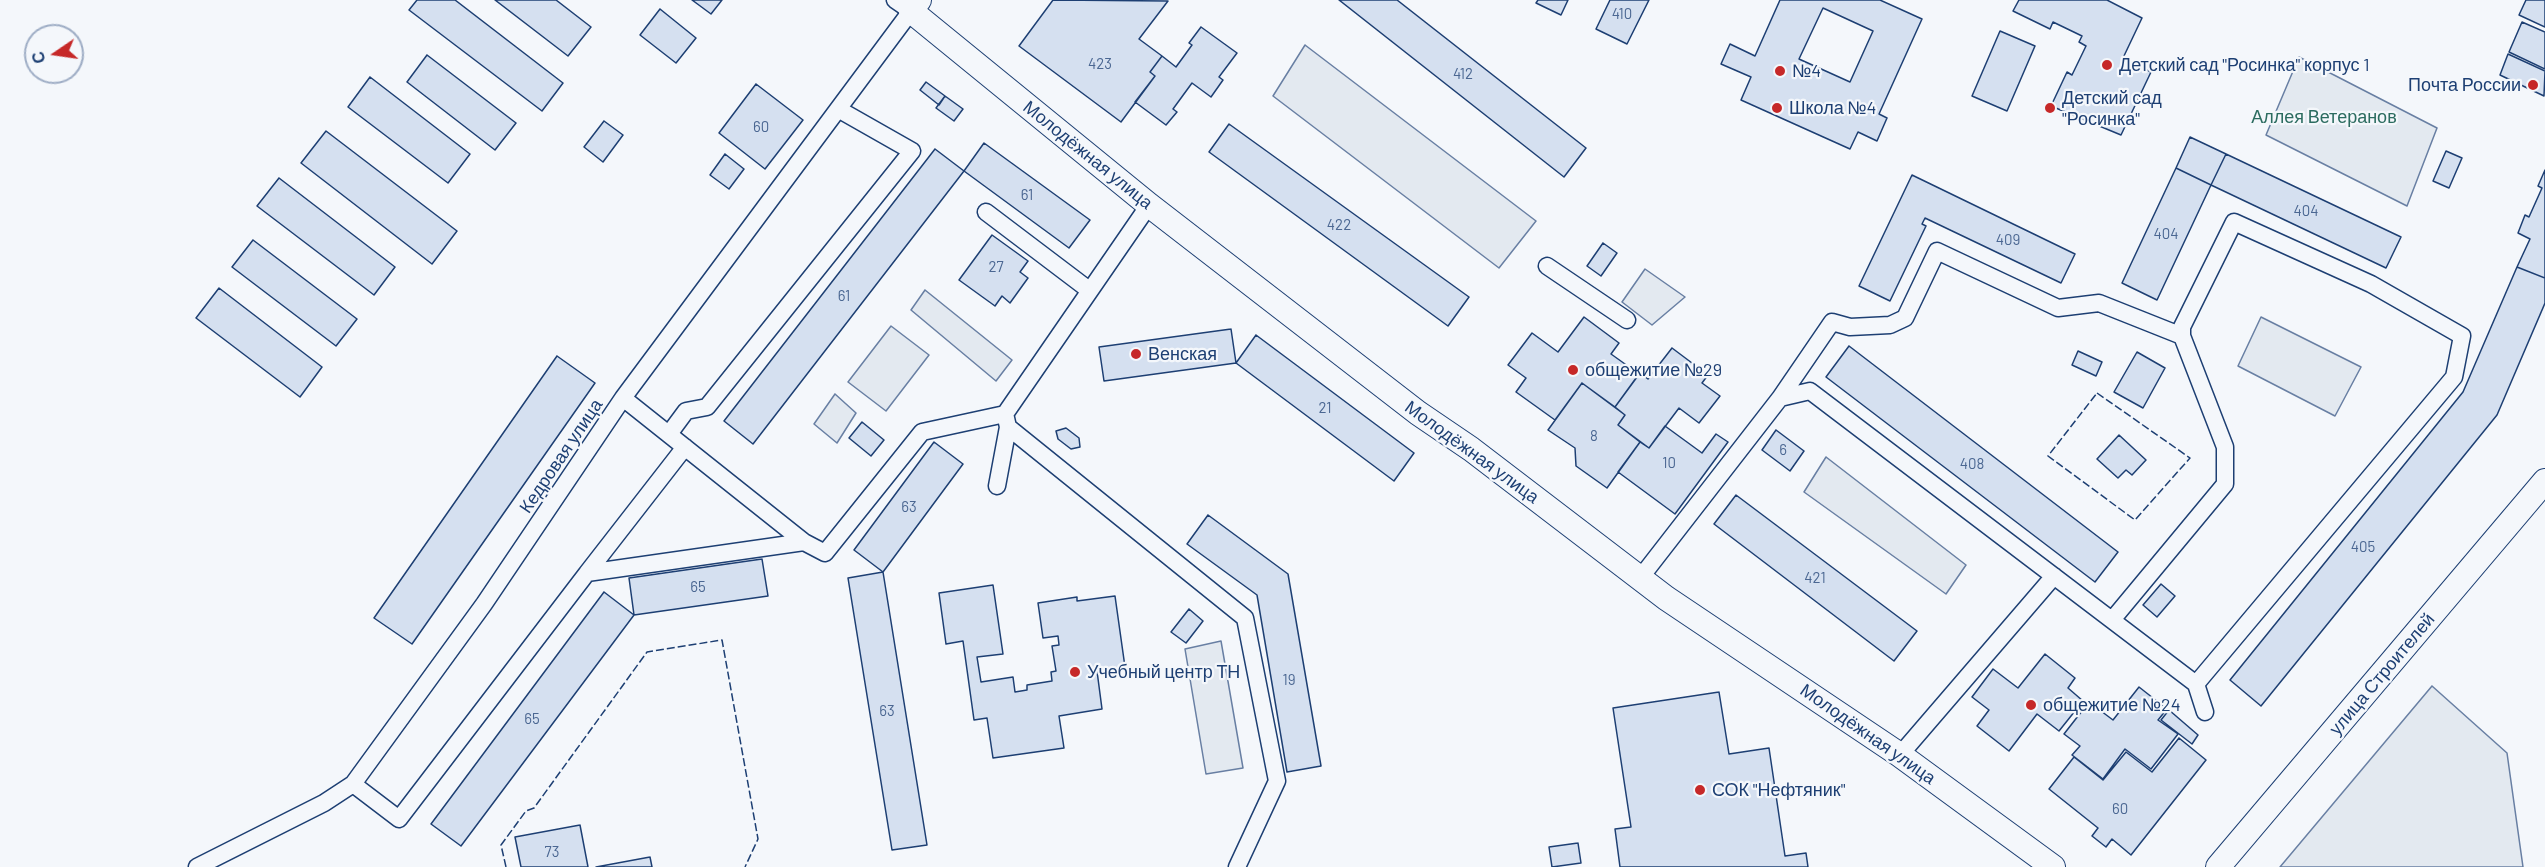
<!DOCTYPE html>
<html>
<head>
<meta charset="utf-8">
<style>
	body { margin:0 }
	#map { position:relative; width:2545px; height:867px; overflow:hidden; background:#f4f7fb; font-family:Barlow,sans-serif }
	canvas { display:block }
	.north { position:absolute; left:24px; top:24px; width:60px; height:60px; box-sizing:border-box; background:#f4f7fb; border:2px solid #9eadc5; border-radius:50%; rotate:257deg; font-size:16px; font-weight:700; line-height:24px; text-align:center; color:#1d3f73 }
	.north::after { content:''; display:block; margin:auto; width:21px; height:27px; background:#c62828; clip-path:polygon(50% 0,100% 100%,50% 72%,0 100%) }
</style>
</head>
<body>
<div id="map">
<canvas width="2545" height="867"></canvas>
<div class="north">С</div>
</div>
<script>
const context = document.querySelector('canvas').getContext('2d');
context.lineJoin = 'round';
function fillPath(path, color) { context.fillStyle = color; context.fill(path, 'evenodd'); }
const poly = rows => new Path2D(rows.map(r => 'M' + r).join(''));
function strokePath(path, color, width, dash) { context.strokeStyle = color; context.lineWidth = width; context.lineCap = dash ? 'butt' : 'round'; context.setLineDash(dash || []); context.stroke(path); }
function write(font, color, halo, rows, align = 'center') {
  context.font = font + ' Barlow,sans-serif'; context.lineWidth = 4.5; context.setLineDash([]); context.textBaseline = 'middle'; context.strokeStyle = halo; context.fillStyle = color; for (const [text, x, y, turn = 0] of rows) {
    context.save(); context.translate(x, y); context.rotate((+turn || 0) * Math.PI / 180); context.textAlign = isNaN(turn) ? turn : align; if (halo) context.strokeText(text, 0, 0); context.fillText(text, 0, 0); context.restore();
  }
}
const green = poly([
	[1305,45,1536,221,1499,268,1273,96,1305,45],
	[2299,57,2437,128,2407,206,2266,135,2299,57],
	[1645,269,1685,297,1652,325,1622,302,1645,269],
	[925,290,1012,360,996,381,911,310,925,290],
	[2261,317,2361,367,2335,416,2238,366,2261,317],
	[891,326,929,355,886,411,848,382,891,326],
	[835,394,856,413,837,443,814,424,835,394],
	[1826,457,1966,565,1946,594,1804,492,1826,457],
	[1221,641,1243,768,1206,774,1185,649,1221,641],
	[2432,686,2507,753,2523,867,2280,867,2432,686]
]);
fillPath(green, '#e3e9f0');
strokePath(green, '#687fa3', 1.5);
const building = poly([
	[417,0,455,0,563,83,542,111,409,10,417,0],
	[495,0,556,0,591,27,568,56,495,0],
	[692,0,722,0,711,14,692,0],
	[1053,0,1168,1,1139,39,1162,56,1150,72,1155,76,1121,122,1019,46,1053,0],
	[1339,0,1397,0,1586,148,1564,177,1339,0],
	[1538,0,1568,0,1561,15,1536,3,1538,0],
	[1610,0,1649,0,1627,44,1596,29,1610,0],
	[1780,0,1880,0,1922,19,1879,114,1887,118,1877,141,1858,132,1850,149,1741,100,1751,77,1721,64,1730,44,1755,56,1780,0],
	[1823,8,1873,31,1850,82,1799,59,1823,8],
	[2019,0,2107,0,2142,18,2123,58,2151,72,2121,135,2051,106,2067,72,2072,75,2086,46,2079,42,2082,36,2053,22,2050,29,2013,11,2019,0],
	[2526,0,2545,0,2545,27,2519,15,2526,0],
	[660,9,696,38,676,63,640,35,660,9],
	[2522,22,2545,32,2545,69,2509,52,2522,22],
	[1201,27,1237,53,1219,77,1223,80,1211,97,1192,83,1173,109,1177,112,1166,125,1135,102,1155,76,1150,72,1162,56,1176,67,1192,45,1189,43,1201,27],
	[2000,31,2035,46,2007,111,1972,96,2000,31],
	[2508,54,2545,71,2544,96,2500,75,2508,54],
	[427,55,516,123,495,150,407,82,427,55],
	[370,77,470,154,448,183,348,107,370,77],
	[926,82,945,96,939,105,920,90,926,82],
	[756,84,803,120,765,169,719,133,756,84],
	[945,96,963,109,954,121,936,108,945,96],
	[604,121,623,135,603,162,584,147,604,121],
	[1229,124,1469,297,1448,326,1209,152,1229,124],
	[326,131,457,231,432,264,301,163,326,131],
	[2190,137,2226,154,2211,185,2176,168,2190,137],
	[984,143,1090,220,1069,248,964,171,984,143],
	[935,149,964,171,753,444,724,421,935,149],
	[2446,151,2462,158,2449,188,2433,181,2446,151],
	[725,154,744,169,729,189,710,175,725,154],
	[2226,154,2401,237,2386,268,2211,185,2226,154],
	[2176,168,2211,185,2157,300,2122,283,2176,168],
	[2545,170,2545,278,2517,267,2530,239,2518,233,2525,215,2529,217,2542,188,2538,186,2545,170],
	[1912,175,2075,254,2061,283,1925,218,1922,224,1926,226,1890,301,1859,286,1912,175],
	[279,178,395,267,374,295,257,206,279,178],
	[992,235,1028,261,1020,272,1028,278,1010,303,1002,296,995,306,959,280,992,235],
	[253,240,357,319,336,346,232,267,253,240],
	[1603,243,1617,253,1601,276,1587,266,1603,243],
	[2517,267,2545,278,2545,303,2497,415,2261,706,2230,680,2463,392,2517,267],
	[219,288,322,367,300,397,196,318,219,288],
	[1584,317,1619,343,1611,354,1639,374,1615,407,1582,383,1555,420,1516,392,1526,378,1508,365,1532,333,1558,352,1584,317],
	[1231,329,1236,363,1104,381,1099,347,1231,329],
	[1256,335,1414,453,1394,481,1236,363,1256,335],
	[1849,346,2118,552,2095,582,1826,377,1849,346],
	[1672,348,1708,375,1702,383,1720,396,1699,423,1679,408,1649,448,1618,425,1625,415,1615,407,1640,373,1648,379,1672,348],
	[2078,351,2102,362,2096,376,2072,365,2078,351],
	[2137,352,2165,368,2143,408,2114,392,2137,352],
	[557,356,595,383,412,644,374,618,557,356],
	[1582,383,1625,415,1618,425,1640,442,1607,488,1576,466,1575,448,1548,430,1582,383],
	[862,422,884,440,871,456,849,438,862,422],
	[1665,426,1702,453,1716,434,1728,442,1675,514,1618,472,1640,442,1649,448,1665,426],
	[1066,428,1079,438,1080,447,1071,449,1058,439,1056,431,1066,428],
	[1776,430,1804,451,1790,471,1762,450,1776,430],
	[2119,435,2146,460,2132,475,2126,470,2118,478,2097,459,2119,435],
	[934,442,963,464,883,572,854,550,934,442],
	[1736,495,1917,631,1894,661,1714,524,1736,495],
	[1208,515,1288,574,1321,766,1287,772,1257,595,1187,544,1208,515],
	[762,559,768,596,634,615,629,578,762,559],
	[883,572,927,845,892,850,848,578,883,572],
	[2161,584,2175,596,2157,617,2143,605,2161,584],
	[993,585,1003,654,977,657,981,682,1013,677,1015,692,1027,690,1027,685,1052,681,1051,672,1056,671,1052,646,1059,645,1058,636,1043,638,1038,603,1077,597,1077,601,1115,596,1125,667,1097,671,1102,709,1059,716,1064,748,993,758,987,718,974,720,963,641,946,644,939,593,993,585],
	[604,592,634,615,461,846,431,824,604,592],
	[1189,609,1203,621,1186,643,1171,632,1189,609],
	[2045,654,2075,678,2068,688,2083,701,2059,731,2037,714,2009,751,1977,726,1989,710,1972,697,1993,669,2018,688,2045,654],
	[2139,687,2167,709,2158,720,2178,734,2151,769,2125,749,2103,779,2072,755,2080,746,2064,734,2089,702,2113,720,2139,687],
	[1719,692,1729,754,1769,748,1785,856,1806,853,1808,867,1620,867,1615,829,1631,827,1613,708,1719,692],
	[2169,710,2198,735,2192,744,2161,720,2169,710],
	[2179,738,2206,760,2131,855,2112,839,2106,847,2092,836,2098,828,2049,789,2074,757,2103,780,2126,752,2152,772,2179,738],
	[580,825,588,867,521,867,515,837,580,825],
	[1578,843,1581,863,1552,867,1549,847,1578,843],
	[650,857,652,867,596,867,650,857]
]);
fillPath(building, '#d5e0f0');
strokePath(building, '#1d3f73', 1.5);
const street = poly([
	[986,212,1089,290],
	[1547,266,1627,320],
	[623,398,804,542,825,553,922,432,1005,414,1149,205],
	[1780,398,1832,322,1850,327,1890,325,1905,318,1937,251,2058,308,2099,303,2182,336],
	[1008,427,1245,618,1277,781,1237,867],
	[669,434,686,411,707,407,912,151,838,109],
	[997,486,1008,427,1006,418],
	[587,573,685,447],
	[1641,577,1780,398,1810,391,2196,684,2454,377,2462,336,2371,284,2234,222,2182,327,2182,336,2225,447,2225,484,2112,620],
	[2196,684,2205,712],
	[1900,755,2054,576],
	[353,784,399,819,587,573,804,542],
	[197,867,324,803,353,784,484,604,623,398,911,11,895,0]
]);
const secondary = poly([
	[919,0,911,11,1149,205,1418,413,1471,449,1666,598,1900,755,2053,867],
	[2218,867,2545,481]
]);
strokePath(street, '#1d3f73', 19);
strokePath(secondary, '#1d3f73', 26);
strokePath(street, '#f4f7fb', 16);
strokePath(secondary, '#f4f7fb', 24);
strokePath(poly([
	[2097,393,2190,458,2135,520,2048,456,2097,393],
	[506,867,501,845,526,811,534,808,647,652,722,640,758,839,745,867]
]), '#1d3f73', 1.5, [8, 3]);
for (const [x, y, r, color] of [
	[2107,65,6,"#c62828"],
	[1780,71,6,"#c62828"],
	[2533,85,6,"#c62828"],
	[1777,108,6,"#c62828"],
	[2050,108,6,"#c62828"],
	[1136,354,6,"#c62828"],
	[1573,370,6,"#c62828"],
	[1075,672,6,"#c62828"],
	[2031,705,6,"#c62828"],
	[1700,790,6,"#c62828"]
]) { const dot = new Path2D(); dot.arc(x, y, r, 0, 2 * Math.PI); context.fillStyle = color; context.fill(dot); strokePath(dot, '#f4f7fb', 2); }
write('15px', '#4b6792', null, [
	["410",1622,14],
	["423",1100,64],
	["412",1463,74],
	["60",761,127],
	["61",1027,195],
	["404",2306,211],
	["422",1339,225],
	["404",2166,234],
	["409",2008,240],
	["27",996,267],
	["61",844,296],
	["21",1325,408],
	["8",1594,436],
	["6",1783,450],
	["10",1669,463],
	["408",1972,464],
	["63",909,507],
	["405",2363,547],
	["421",1815,578],
	["65",698,587],
	["19",1289,680],
	["63",887,711],
	["65",532,719],
	["60",2120,809],
	["73",552,852]
]);
write('18px', '#1d3f73', '#f4f7fb', [
	["Детский сад \"Росинка\" корпус 1",2119,65],
	["№4",1792,71],
	["Почта России",2521,85,"right"],
	["Детский сад",2062,98],
	["\"Росинка\"",2062,119],
	["Школа №4",1789,108],
	["Венская",1148,354],
	["общежитие №29",1585,370],
	["Учебный центр ТН",1087,672],
	["общежитие №24",2043,705],
	["СОК \"Нефтяник\"",1712,790]
], 'left');
write('18px', '#2c6c60', '#f4f7fb', [
	["Аллея Ветеранов",2324,117]
]);
write('18px', '#1d3f73', '#f4f7fb', [
	["Молодёжная улица",1088,155,39],
	["Молодёжная улица",1472,452,36],
	["Кедровая улица",561,456,-56],
	["улица Строителей",2382,674,-50],
	["Молодёжная улица",1868,734,35]
]);
</script>
</body>
</html>
